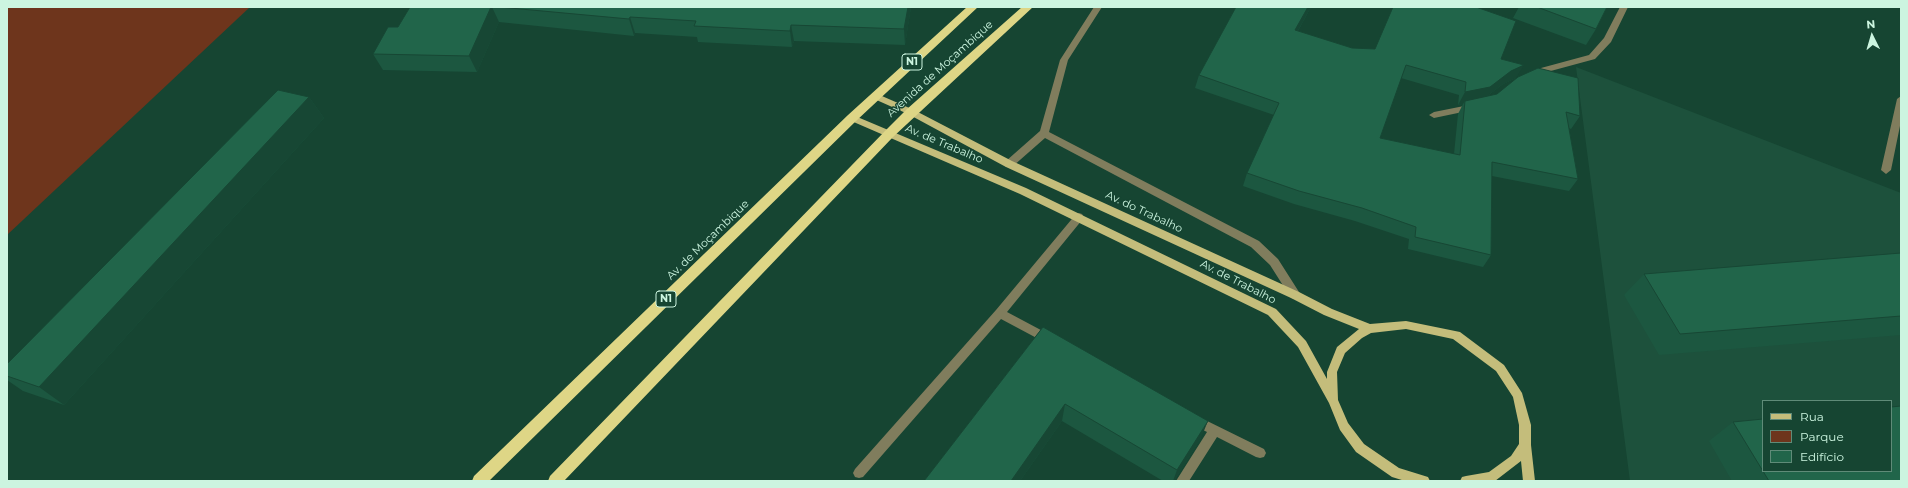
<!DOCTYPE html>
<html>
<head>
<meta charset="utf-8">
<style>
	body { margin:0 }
	#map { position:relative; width:1908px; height:488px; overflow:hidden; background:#164532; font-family:Montserrat,sans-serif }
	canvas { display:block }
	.frame { position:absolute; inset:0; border:8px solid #ccf5e0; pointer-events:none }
	.legend { position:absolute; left:1762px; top:400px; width:130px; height:72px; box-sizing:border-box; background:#164532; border:1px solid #5f8b78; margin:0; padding:5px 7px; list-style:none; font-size:12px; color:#ccf5e0 }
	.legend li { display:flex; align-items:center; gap:8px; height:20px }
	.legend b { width:20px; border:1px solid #5f8b78 }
	.north { position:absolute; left:1852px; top:16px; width:40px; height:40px; -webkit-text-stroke:3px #164532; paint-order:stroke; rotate:355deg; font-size:11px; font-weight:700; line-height:16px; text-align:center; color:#ccf5e0 }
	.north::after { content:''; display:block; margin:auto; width:14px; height:18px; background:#ccf5e0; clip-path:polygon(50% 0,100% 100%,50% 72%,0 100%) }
</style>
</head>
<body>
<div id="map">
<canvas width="1908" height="488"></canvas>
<div class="frame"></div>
<ul class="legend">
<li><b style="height:5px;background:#c4bd7b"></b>Rua</li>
<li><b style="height:11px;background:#6e351c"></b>Parque</li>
<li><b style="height:11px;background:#21654a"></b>Edifício</li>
</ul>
<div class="north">N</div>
</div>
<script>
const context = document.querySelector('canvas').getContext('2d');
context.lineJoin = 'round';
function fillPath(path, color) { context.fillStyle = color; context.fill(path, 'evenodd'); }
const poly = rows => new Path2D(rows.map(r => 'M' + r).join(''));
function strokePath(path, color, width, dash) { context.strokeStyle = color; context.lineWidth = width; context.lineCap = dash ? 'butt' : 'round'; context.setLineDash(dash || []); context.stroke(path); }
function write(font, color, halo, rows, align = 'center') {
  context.font = font + ' Montserrat,sans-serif'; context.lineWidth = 3; context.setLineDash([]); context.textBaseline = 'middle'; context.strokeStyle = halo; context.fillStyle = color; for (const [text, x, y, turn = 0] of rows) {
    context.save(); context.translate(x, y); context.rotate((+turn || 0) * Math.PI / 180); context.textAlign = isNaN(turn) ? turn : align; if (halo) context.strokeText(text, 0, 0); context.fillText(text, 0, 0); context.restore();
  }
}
fillPath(poly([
	[1576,67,1901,193,1901,481,1630,481],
	[1763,401,1891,401,1891,471,1763,471]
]), '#1d513c');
fillPath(poly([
	[7,7,250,7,7,235]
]), '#6e351c');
fillPath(poly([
	[1094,7,1102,7,1068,60,1049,132,1259,241,1278,259,1299,292,1300,295,1299,298,1295,299,1291,298,1270,265,1251,247,1045,138,1012,167,1006,167,1004,164,1006,161,1040,131,1060,60,1094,7],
	[1620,7,1628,7,1611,42,1595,59,1547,72,1533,78,1530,77,1529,75,1530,73,1541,68,1589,55,1604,38,1620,7],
	[1901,96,1901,121,1891,170,1886,174,1881,170,1897,99,1901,96],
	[1474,104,1479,107,1477,109,1434,118,1429,115,1434,112,1474,104],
	[1079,213,1082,214,1084,217,1082,220,1007,312,1054,337,1055,340,1054,343,1050,345,1046,343,1001,319,863,477,859,478,855,477,853,473,855,469,996,310,1076,214,1079,213],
	[1195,415,1264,449,1266,453,1264,457,1260,458,1256,457,1217,437,1189,481,1176,481,1207,432,1191,424,1189,420,1191,416,1195,415]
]), '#807d5d');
fillPath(poly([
	[875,93,914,110,1012,161,1299,292,1332,309,1370,324,1406,321,1460,332,1504,365,1522,393,1531,425,1531,445,1535,481,1523,481,1521,461,1495,481,1460,481,1462,477,1466,476,1489,472,1511,456,1519,444,1519,425,1513,397,1496,371,1453,339,1406,329,1371,333,1362,338,1345,353,1337,372,1338,400,1348,423,1364,444,1399,468,1428,477,1430,481,1405,481,1392,477,1356,452,1340,430,1329,403,1298,347,1268,315,1020,194,849,120,847,118,852,115,855,116,1026,188,1276,309,1306,341,1327,379,1327,372,1337,347,1359,329,1324,315,1291,298,1006,167,908,114,872,98,871,96,872,94,875,93]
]), '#c4bd7b');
fillPath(poly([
	[967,7,978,7,856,121,489,481,472,481,474,476,848,115,967,7],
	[1022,7,1033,7,893,137,564,481,548,481,550,476,885,131,907,109,1022,7]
]), '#ded686');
fillPath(poly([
	[410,7,911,7,905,45,794,41,792,47,698,42,697,37,635,33,634,36,499,22,477,72,383,70,373,54,398,27],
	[1236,7,1311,7,1298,31,1352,48,1501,59,1516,78,1503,84,1486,97,1497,94,1580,116,1571,129,1569,128,1578,179,1569,191,1492,176,1491,255,1483,267,1408,249,1409,239,1355,221,1294,204,1243,186,1247,173,1274,115,1195,88,1199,75],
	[1401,78,1459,95,1458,105,1463,104,1458,114,1454,154,1380,138],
	[1519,7,1607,7,1596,29,1586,45,1513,18],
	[309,97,324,118,64,405,23,391,7,380,7,364],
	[1901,253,1901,335,1659,355,1624,295,1644,274],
	[1043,327,1201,438,1174,481,1163,481,1062,421,1020,481,924,481],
	[1733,422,1901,481,1732,481,1709,441]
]), '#1c5740');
fillPath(poly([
	[491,7,492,7,499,22,477,72,469,56],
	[908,7,911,7,905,45,904,29],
	[1308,7,1311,7,1291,43,1295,30],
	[630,17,635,33,634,36,629,19],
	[791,25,794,41,792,47,790,31],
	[1524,65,1516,78,1503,84,1482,100,1465,101,1463,104,1458,105,1465,92],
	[309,97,324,118,64,405,39,387],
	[1065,404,1062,421,1020,481,1011,481],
	[1208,421,1201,438,1174,481,1173,481,1177,470]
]), '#174734');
const building = poly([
	[410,7,491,7,469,56,373,54,388,27,398,27,410,7],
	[499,7,908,7,904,29,791,25,790,31,694,26,696,21,630,17,629,19,499,7],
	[1236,7,1308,7,1295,30,1352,48,1375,49,1393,7,1476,7,1516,21,1501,59,1524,65,1511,71,1490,87,1465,92,1466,82,1406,65,1380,138,1460,155,1465,101,1497,94,1518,77,1538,68,1578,78,1580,116,1566,112,1578,179,1492,162,1491,255,1415,237,1416,227,1362,208,1299,191,1247,173,1279,103,1199,75,1236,7],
	[1537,7,1607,7,1596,29,1537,7],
	[278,90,309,97,39,387,7,376,7,364,278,90],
	[1901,253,1901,316,1680,334,1644,274,1901,253],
	[1043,327,1208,421,1177,470,1065,404,1011,481,924,481,1043,327],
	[1901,406,1901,481,1769,481,1733,422,1763,419,1763,471,1891,471,1891,407,1901,406]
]);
fillPath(building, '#21654a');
strokePath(building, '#174734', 1);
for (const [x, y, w] of [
	[912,62,20],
	[666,299,20]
]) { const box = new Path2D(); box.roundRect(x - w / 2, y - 8, w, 16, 3); context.fillStyle = '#164532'; context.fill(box); strokePath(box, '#ccf5e0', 1); }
write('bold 10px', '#ccf5e0', null, [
	["N1",912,62],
	["N1",666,299]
]);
write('11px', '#ccf5e0', '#164532', [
	["Avenida de Moçambique",940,69,-42],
	["Av. de Trabalho",944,144,23],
	["Av. do Trabalho",1144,212,25],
	["Av. de Moçambique",708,240,-44],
	["Av. de Trabalho",1238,282,27]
]);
</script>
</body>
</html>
